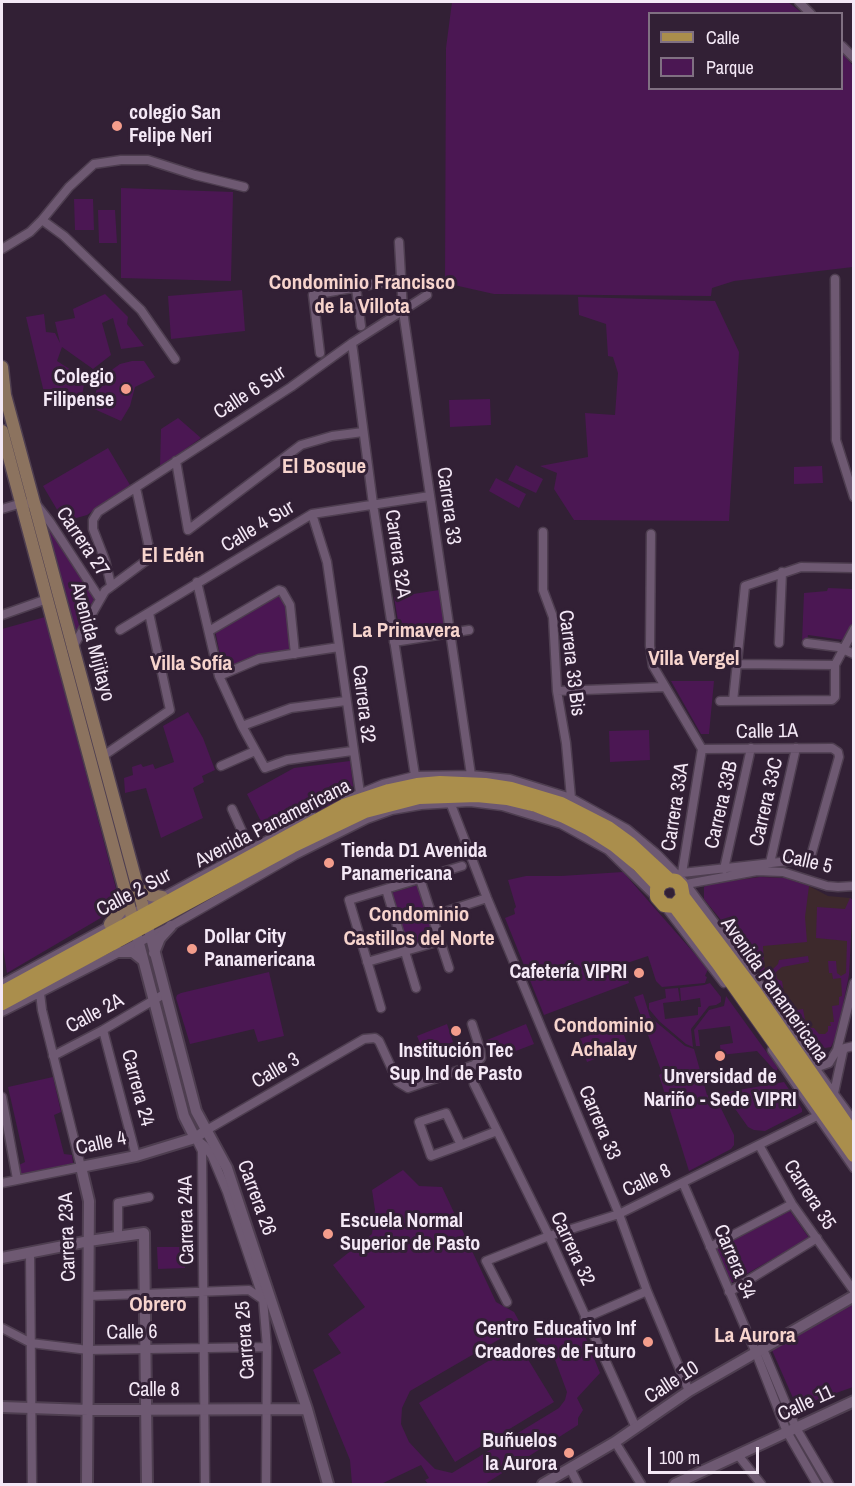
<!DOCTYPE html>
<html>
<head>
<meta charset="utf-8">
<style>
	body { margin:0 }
	#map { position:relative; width:855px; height:1486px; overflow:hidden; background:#322035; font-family:"Archivo Narrow",sans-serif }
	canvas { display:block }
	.frame { position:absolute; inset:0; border:3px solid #f4e8f6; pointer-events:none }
	.legend { position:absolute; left:648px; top:12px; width:195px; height:78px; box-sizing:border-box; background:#322035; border:2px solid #807082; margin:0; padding:8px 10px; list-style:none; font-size:18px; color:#f4e8f6 }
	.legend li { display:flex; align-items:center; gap:12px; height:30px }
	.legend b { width:30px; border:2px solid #807082 }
	.scale { position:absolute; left:648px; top:1447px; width:111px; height:27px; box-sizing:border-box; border:3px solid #f4e8f6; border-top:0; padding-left:8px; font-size:18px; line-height:21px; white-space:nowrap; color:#f4e8f6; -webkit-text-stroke:4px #322035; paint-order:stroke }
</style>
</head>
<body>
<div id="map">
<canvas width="855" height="1486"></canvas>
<div class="frame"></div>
<ul class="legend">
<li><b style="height:8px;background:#aa8e4c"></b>Calle</li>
<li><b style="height:16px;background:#4b1753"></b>Parque</li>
</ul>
<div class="scale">100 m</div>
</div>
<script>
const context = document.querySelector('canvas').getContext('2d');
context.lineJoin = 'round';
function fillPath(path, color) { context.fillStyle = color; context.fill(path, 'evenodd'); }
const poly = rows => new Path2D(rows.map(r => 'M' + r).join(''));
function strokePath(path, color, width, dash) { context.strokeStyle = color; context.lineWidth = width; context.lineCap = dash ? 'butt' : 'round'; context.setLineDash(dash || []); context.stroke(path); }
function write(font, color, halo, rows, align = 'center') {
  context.font = font + ' "Archivo Narrow",sans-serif'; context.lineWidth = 6; context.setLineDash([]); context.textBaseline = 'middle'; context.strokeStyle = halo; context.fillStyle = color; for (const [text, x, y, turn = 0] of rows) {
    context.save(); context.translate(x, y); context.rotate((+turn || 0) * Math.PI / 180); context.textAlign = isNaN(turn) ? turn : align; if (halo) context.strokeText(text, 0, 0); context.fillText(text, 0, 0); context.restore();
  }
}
fillPath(poly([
	[760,877,785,878,809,886,828,896,850,898,853,900,849,975,831,1047,825,1048,817,1042,804,1024,792,1018,784,1009,750,956,704,899,704,887,734,880]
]), '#3d292c');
fillPath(poly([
	[452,2,788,2,802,13,650,14,650,88,842,88,842,53,853,66,853,267,734,281,712,288,711,296,494,294,445,283,446,48],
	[121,188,233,192,231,281,121,278],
	[74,199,93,199,94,230,75,230],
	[98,210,115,210,117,243,99,243],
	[242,290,245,331,171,339,168,296],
	[105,294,128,317,127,324,144,346,121,349,113,318,102,323,111,355,93,369,62,347,57,361,85,379,81,401,46,401,26,317,44,314,46,332,55,333,60,343,55,322,75,318,73,309],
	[578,297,715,301,739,352,729,521,574,520,554,489,557,473,540,466,588,457,585,413,615,415,618,373,613,357,608,356,606,324,579,315],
	[132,361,144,361,155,377,135,387,130,406,121,421,92,408,99,379,120,364],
	[490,399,491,425,450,427,449,400],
	[178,418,201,438,160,467,161,429],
	[108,448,130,485,87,515,73,519,67,509,59,513,43,486],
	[516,465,543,479,536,493,508,480],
	[822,466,823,483,794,484,794,467],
	[496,478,526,494,519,508,489,491],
	[45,527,49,529,94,599,74,637],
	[828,588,853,589,853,623,844,640,808,635,807,642,802,642,804,593,827,591],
	[439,590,446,632,401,639,394,597],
	[279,593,286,607,291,651,223,670,215,630],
	[45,617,119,900,116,909,7,973,2,942,2,629],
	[671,681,714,681,709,734,701,734],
	[188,712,203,738,215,770,202,776,204,782,193,788,203,818,161,838,146,788,125,793,124,778,133,775,132,767,141,764,143,767,153,764,155,769,174,762,163,726],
	[649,730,650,760,610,762,609,731],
	[350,761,354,794,294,822,269,837,247,794,294,768],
	[623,872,708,969,705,976,707,977,705,983,662,987,656,981,648,956,624,964,629,983,544,1015,505,918,515,914,514,909,516,907,508,880,526,876,561,876],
	[760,877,785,878,809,886,805,917,807,942,763,946,764,965,765,970,771,971,778,964,779,960,808,956,809,962,782,967,776,972,777,979,782,981,786,1006,789,1006,790,1011,803,1009,806,1025,810,1024,811,1028,814,1028,819,1034,825,1034,828,1031,828,1026,831,1026,830,1022,834,1022,832,1006,839,1005,839,997,842,996,841,978,833,979,832,973,829,973,828,961,836,961,837,973,841,976,846,973,847,941,816,938,817,907,845,909,850,898,853,900,849,975,837,1034,831,1047,825,1048,817,1042,804,1024,792,1018,784,1009,750,956,704,899,704,887,709,884],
	[418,885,434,939,407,947,391,893],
	[269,972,284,1036,258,1042,254,1029,190,1044,176,998,177,995,181,993],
	[710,983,721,997,721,1002,716,1005,709,1006,691,1029,693,1047,686,1044,659,1021,649,1009,649,1003,666,998,665,989,678,988,680,1001,663,1003,665,1019,698,1015,698,1007,701,1007,700,998,681,1001,680,988,704,985],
	[643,994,650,1017,685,1046,694,1049,707,1095,715,1096,734,1135,734,1145,731,1149,689,1171,659,1075,662,1073,634,997],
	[726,996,778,1068,776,1072,757,1051,721,1055,720,1045,733,1043,730,1026,698,1030,700,1046,696,1046,694,1030,709,1010,724,1006],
	[447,1024,453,1042,424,1053,417,1036],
	[526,1024,534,1044,495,1059,487,1040],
	[620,1024,628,1046,587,1062,579,1039],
	[53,1077,61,1112,54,1115,64,1154,72,1155,73,1163,20,1175,19,1165,25,1162,8,1087],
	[784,1082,802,1109,802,1112,765,1131,754,1130,748,1127,731,1103,727,1092],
	[403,1170,419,1186,442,1187,496,1302,514,1312,519,1321,517,1329,410,1391,402,1408,401,1424,409,1442,422,1456,435,1469,452,1473,559,1408,565,1400,567,1392,554,1357,535,1339,555,1332,585,1336,600,1373,577,1398,583,1410,578,1418,578,1425,485,1484,428,1484,425,1480,429,1478,421,1465,381,1484,352,1484,350,1460,313,1370,341,1353,328,1334,365,1307,333,1265,372,1234,375,1210,372,1190],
	[790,1211,809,1238,729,1284,715,1249],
	[185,1247,185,1268,158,1269,157,1247],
	[853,1300,853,1387,797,1407,771,1348],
	[518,1343,554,1402,455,1462,419,1403]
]), '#4b1753');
const minor = poly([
	[799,2,811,14],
	[842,46,854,58],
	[42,220,64,236,141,310,175,359],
	[399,242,403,311,471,775],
	[2,249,30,232,42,220,69,187,94,164,121,160,148,160,195,175,244,187],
	[835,279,836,440,854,497],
	[356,288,361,326],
	[352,343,373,504,416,782],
	[320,353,313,295,402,279],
	[176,461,188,530,301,445,332,436,363,432],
	[2,509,22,503,36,504,50,522,100,599],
	[312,514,327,562,360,793],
	[543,532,543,590,553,617,557,691,566,743,571,798],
	[651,534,650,646,653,666,702,749,682,873,679,877],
	[197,582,219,676,242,726,265,768,287,760,352,751],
	[111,585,105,560,93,529,93,520,98,512,291,387,352,343,427,295],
	[2,615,47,599],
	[120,630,312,514,430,496],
	[209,631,279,590,282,591,290,605,295,654],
	[394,642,469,630],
	[779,643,782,572],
	[807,643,838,647,854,654],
	[71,648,73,647,105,591,151,557,136,488],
	[738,664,835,665],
	[219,676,259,659,339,647],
	[557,691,665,687],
	[720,701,832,700,835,697,835,665,854,629],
	[733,701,745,586,801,567,854,568],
	[242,726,291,708,346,701],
	[103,756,170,710,149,613],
	[221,766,255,751],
	[345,800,383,784,415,776,471,775,510,779,571,798,627,829,657,854,686,884,761,986,815,1068,854,1121],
	[450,802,487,898,619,1214,647,1291,689,1391],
	[232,809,250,849],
	[770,863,796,748],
	[724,869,751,748],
	[682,873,807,859,811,856,839,757,838,752,832,748,702,749],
	[420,879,449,968],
	[681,885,757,871,783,872,827,886,838,887,854,886],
	[386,889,416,988],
	[664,905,724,983],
	[432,916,487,898],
	[367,962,440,941],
	[2,984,312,816],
	[381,1008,349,900,462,866],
	[2,1012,171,926,295,855,367,819,392,810,421,805,470,802,502,806,561,824,608,850,657,898],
	[103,1030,136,1156],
	[772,1050,854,1168],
	[53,1056,103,1030,164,994],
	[815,1068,829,1063,837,1050,854,983],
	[474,1084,549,1236,636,1428],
	[834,1093,843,1051,845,1048,854,1046],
	[2,1097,17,1179],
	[205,1131,364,1039,375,1038,379,1041,398,1082,408,1088,474,1065,481,1058,480,1049,472,1024],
	[195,1138,205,1146,212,1156,227,1192,263,1299,267,1347,266,1484],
	[198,1143,202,1151,205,1484],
	[461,1145,446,1113,419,1122,431,1156,461,1145,497,1131],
	[759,1145,792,1204,854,1291],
	[2,1183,81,1167,42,1010,40,993],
	[683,1183,756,1353,787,1432,817,1484],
	[118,1237,118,1203,149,1197],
	[710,1247,792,1204],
	[30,1253,32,1484],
	[729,1292,817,1238],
	[88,1296,249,1290,262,1299],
	[507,1302,486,1261,549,1236,619,1214,817,1116],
	[585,1318,647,1291],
	[2,1328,31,1343,88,1350,267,1347],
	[763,1349,796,1428,829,1484],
	[615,1442,641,1484],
	[738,1455,761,1484],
	[570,1468,578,1484]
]);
const tertiary = poly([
	[148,926,196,1111,227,1168,307,1409,328,1484],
	[136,932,184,1116,195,1138],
	[119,952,133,952,143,960],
	[154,953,160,938,171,926],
	[2,1258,89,1241,144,1233,147,1484],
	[2,1407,88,1410,307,1409],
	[87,1484,89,1201,81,1167,136,1156,195,1138,205,1131],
	[543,1484,615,1442,689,1391,854,1296],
	[675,1484,854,1401]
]);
const secondary = poly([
	[2,367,5,395,147,922],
	[2,431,135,928],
	[140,890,151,895,162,897],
	[110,924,120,911,126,897]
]);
const primary = poly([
	[683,897,675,906,664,905,657,897,657,889,661,883,669,880,676,881,681,886,683,897,754,991,854,1136],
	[675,906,718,963,854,1155],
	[2,993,344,806,389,791,417,785,440,783,485,785,511,789,561,804,608,828,630,844,669,880],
	[2,1003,292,846,365,811,419,797,477,795,507,798,536,805,564,816,590,829,615,845,638,864,659,886]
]);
strokePath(minor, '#4e3e50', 11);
strokePath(tertiary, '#4e3e50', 14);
strokePath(secondary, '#4e3e50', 15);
strokePath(primary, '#4e3e50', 16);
strokePath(minor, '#6e5972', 8);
strokePath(tertiary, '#6e5972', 10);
strokePath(secondary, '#8c735f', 12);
strokePath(primary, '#aa8e4c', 14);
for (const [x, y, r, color] of [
	[117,126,6,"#f49d8c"],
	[126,389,6,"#f49d8c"],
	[329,863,6,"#f49d8c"],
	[192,949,6,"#f49d8c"],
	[639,973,6,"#f49d8c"],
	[456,1031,6,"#f49d8c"],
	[720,1056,6,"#f49d8c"],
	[328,1234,6,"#f49d8c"],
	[648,1342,6,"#f49d8c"],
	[569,1453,6,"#f49d8c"]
]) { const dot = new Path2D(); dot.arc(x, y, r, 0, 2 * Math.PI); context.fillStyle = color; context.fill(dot); strokePath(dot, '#322035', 2); }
write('bold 20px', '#f4e8f6', '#322035', [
	["colegio San",129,114],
	["Felipe Neri",129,137],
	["Colegio",114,378,"right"],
	["Filipense",114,401,"right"],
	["Tienda D1 Avenida",341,852],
	["Panamericana",341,875],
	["Dollar City",204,938],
	["Panamericana",204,961],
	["Cafetería VIPRI",627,973,"right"],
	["Institución Tec",456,1052,"center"],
	["Sup Ind de Pasto",456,1075,"center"],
	["Unversidad de",720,1078,"center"],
	["Nariño - Sede VIPRI",720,1101,"center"],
	["Escuela Normal",340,1222],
	["Superior de Pasto",340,1245],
	["Centro Educativo Inf",636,1330,"right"],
	["Creadores de Futuro",636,1353,"right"],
	["Buñuelos",557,1442,"right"],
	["la Aurora",557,1465,"right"]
], 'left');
write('20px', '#f4e8f6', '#322035', [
	["Calle 6 Sur",250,393,-33],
	["Carrera 33",448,506,82],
	["Calle 4 Sur",258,527,-31],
	["Carrera 27",82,542,56],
	["Carrera 32A",397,554,82],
	["Avenida Mijitayo",92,642,75],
	["Carrera 33 Bis",571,663,83],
	["Carrera 32",363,704,83],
	["Calle 1A",767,732,-1],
	["Carrera 33C",767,802,-77],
	["Carrera 33B",722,805,-77],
	["Carrera 33A",676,807,-81],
	["Avenida Panamericana",273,824,-27],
	["Calle 5",807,862,13],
	["Calle 2 Sur",134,893,-28],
	["Avenida Panamericana",774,990,55],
	["Calle 2A",95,1014,-28],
	["Calle 3",276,1071,-30],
	["Carrera 24",137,1088,75],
	["Carrera 33",599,1123,67],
	["Calle 4",101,1144,-12],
	["Calle 8",647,1181,-26],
	["Carrera 35",809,1195,57],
	["Carrera 26",256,1198,70],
	["Carrera 24A",187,1220,-91],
	["Carrera 23A",68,1237,-92],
	["Carrera 32",572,1249,65],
	["Carrera 34",734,1262,67],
	["Calle 6",132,1333,-1],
	["Carrera 25",246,1340,-94],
	["Calle 10",672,1383,-33],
	["Calle 8",154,1391],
	["Calle 11",806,1404,-25]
]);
write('bold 21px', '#f7d4cd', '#322035', [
	["Condominio Francisco",362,283],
	["de la Villota",362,307],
	["El Bosque",324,467],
	["El Edén",173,556],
	["La Primavera",406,631],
	["Villa Vergel",694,659],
	["Villa Sofía",191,664],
	["Condominio",419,915],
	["Castillos del Norte",419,939],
	["Condominio",604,1026],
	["Achalay",604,1050],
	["Obrero",158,1305],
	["La Aurora",755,1336]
]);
</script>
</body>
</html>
